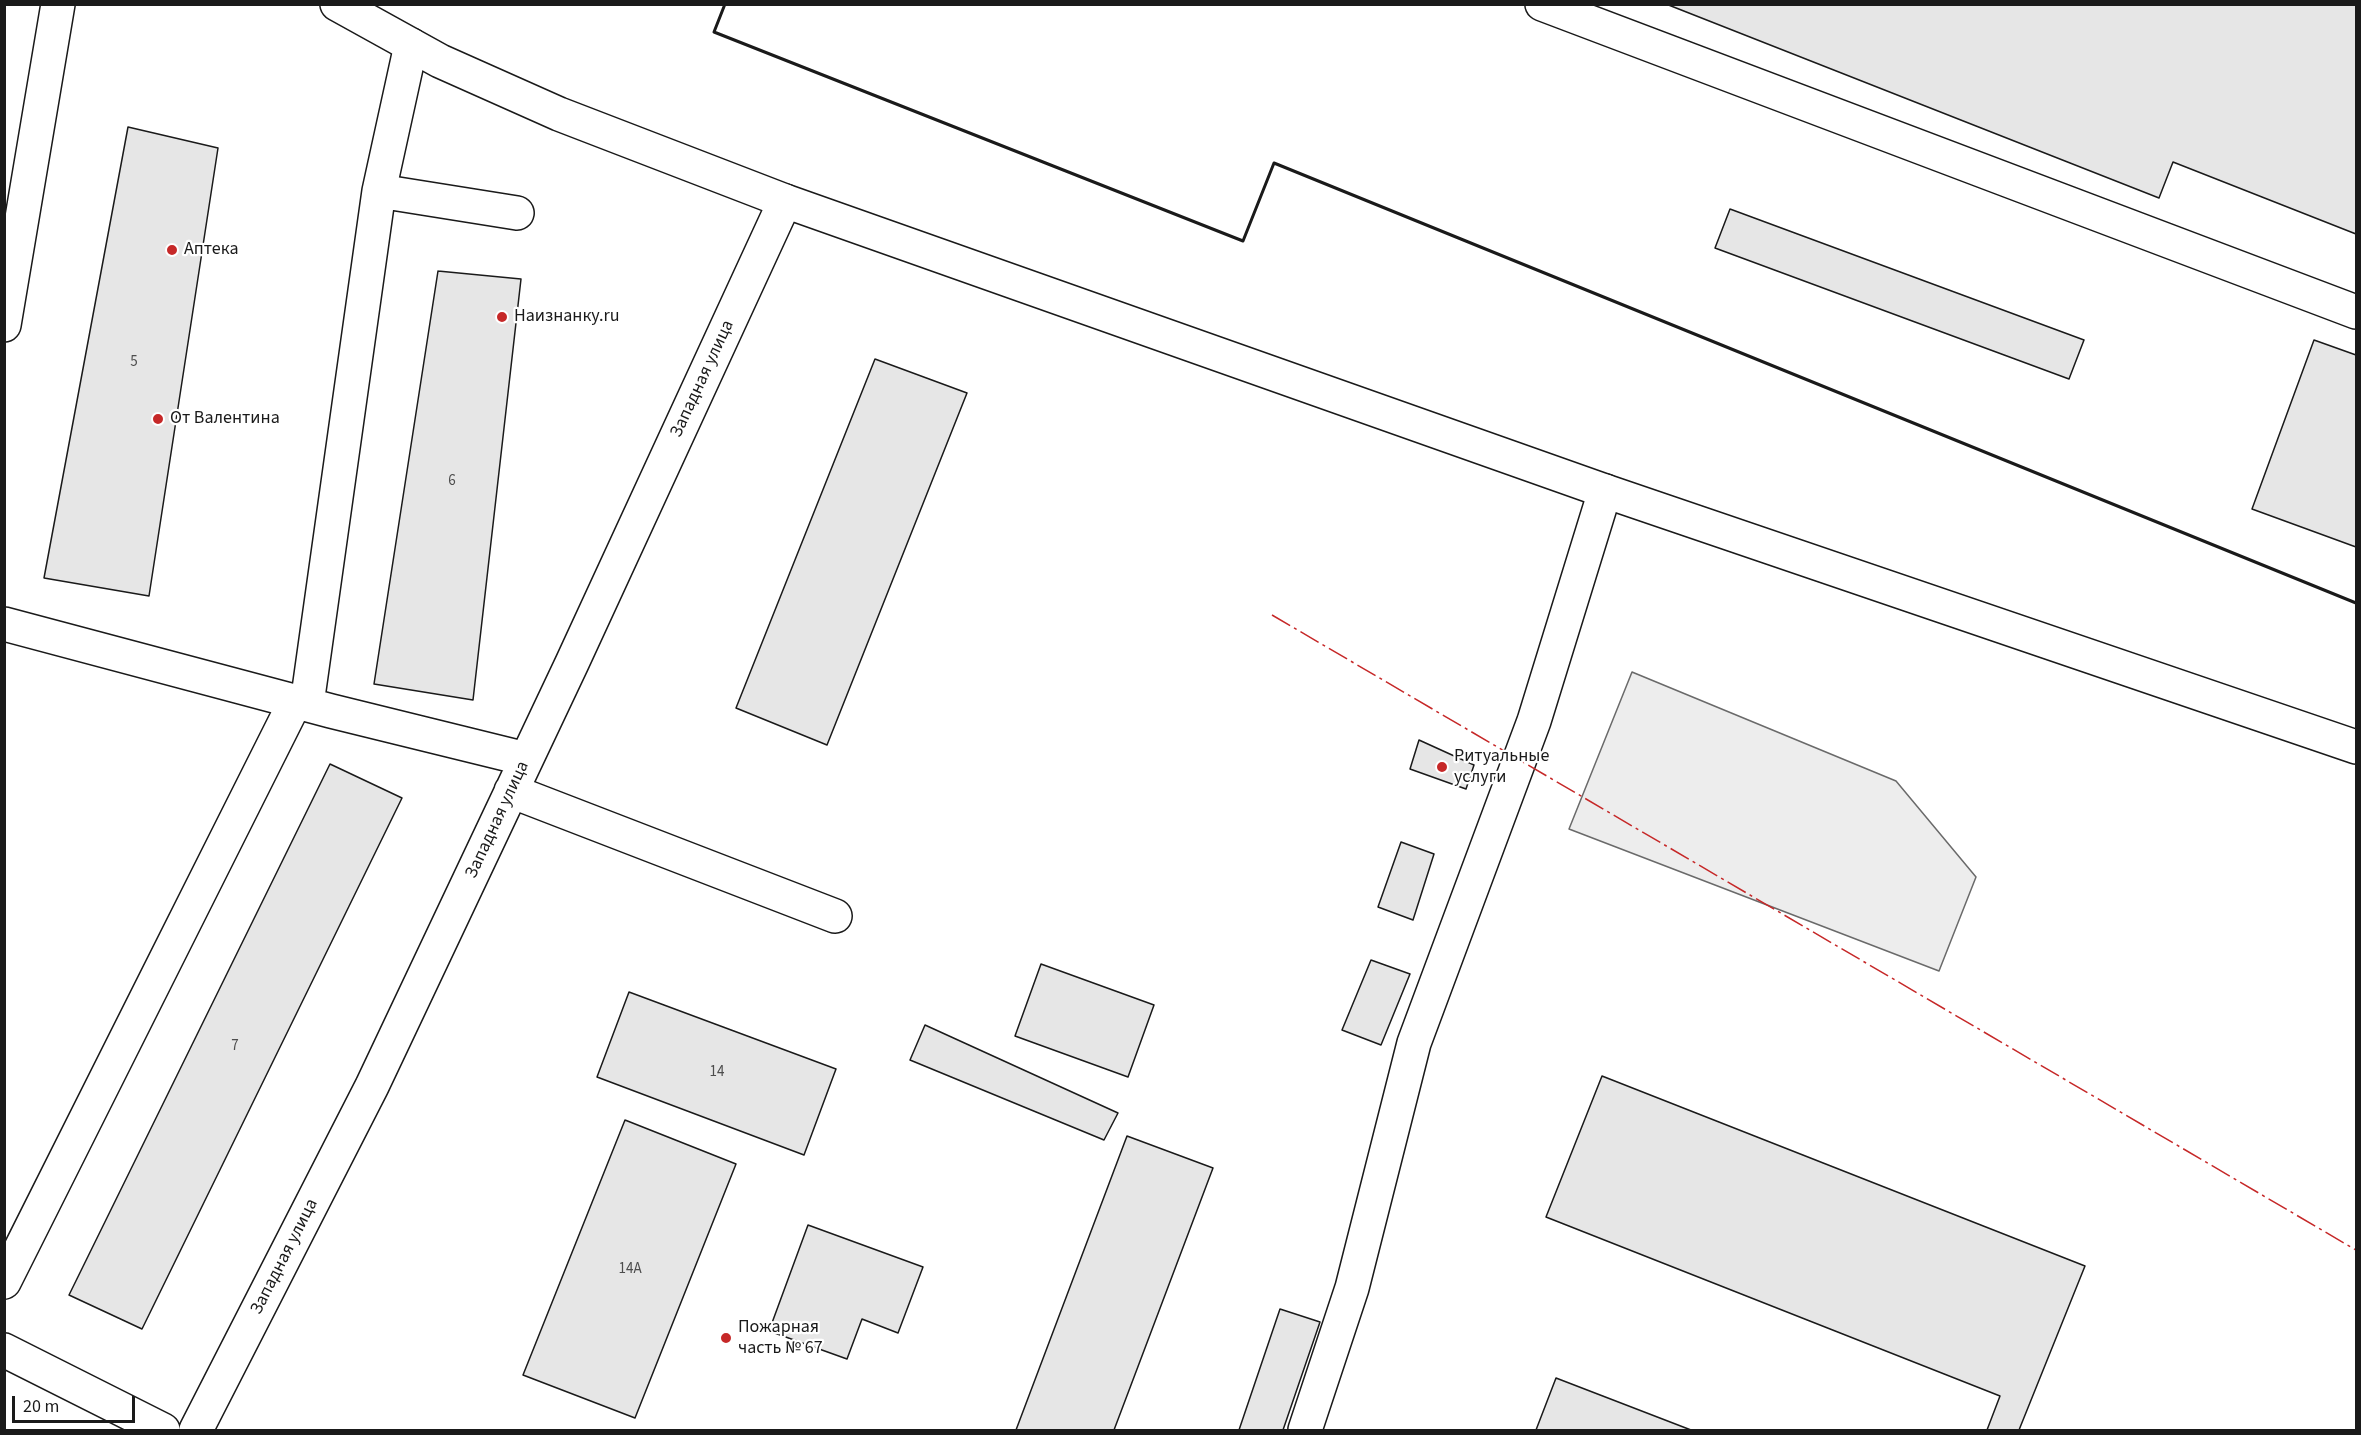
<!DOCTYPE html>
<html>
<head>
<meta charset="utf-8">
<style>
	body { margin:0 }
	#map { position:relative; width:2361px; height:1435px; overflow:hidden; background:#fff; font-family:"Source Sans 3",sans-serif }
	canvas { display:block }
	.frame { position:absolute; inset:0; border:6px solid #1a1a1a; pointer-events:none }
	.scale { position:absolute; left:12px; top:1396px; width:123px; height:27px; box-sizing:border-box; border:3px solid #1a1a1a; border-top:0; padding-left:8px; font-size:18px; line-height:21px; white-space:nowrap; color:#1a1a1a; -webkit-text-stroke:4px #fff; paint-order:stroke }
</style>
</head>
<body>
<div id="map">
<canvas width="2361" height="1435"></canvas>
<div class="frame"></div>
<div class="scale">20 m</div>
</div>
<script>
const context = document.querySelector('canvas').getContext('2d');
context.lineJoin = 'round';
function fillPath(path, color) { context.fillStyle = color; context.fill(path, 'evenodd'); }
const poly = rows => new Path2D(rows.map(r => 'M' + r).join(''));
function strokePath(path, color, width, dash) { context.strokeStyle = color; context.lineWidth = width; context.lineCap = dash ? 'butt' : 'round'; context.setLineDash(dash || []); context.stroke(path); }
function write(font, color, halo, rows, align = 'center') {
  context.font = font + ' "Source Sans 3",sans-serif'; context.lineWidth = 4.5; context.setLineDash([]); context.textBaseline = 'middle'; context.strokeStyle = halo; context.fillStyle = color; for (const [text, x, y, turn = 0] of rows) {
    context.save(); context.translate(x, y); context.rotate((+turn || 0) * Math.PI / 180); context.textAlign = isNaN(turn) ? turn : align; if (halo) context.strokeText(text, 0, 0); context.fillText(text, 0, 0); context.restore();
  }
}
const parking = poly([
	[1632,672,1896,781,1976,877,1939,971,1569,829,1632,672]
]);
fillPath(parking, '#ededed');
strokePath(parking, '#6a6a6a', 1.5);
const building = poly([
	[1666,4,2356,4,2356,234,2173,162,2159,198,1666,4],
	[128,127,218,148,149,596,44,578,128,127],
	[1730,209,2084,340,2069,379,1715,248,1730,209],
	[438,271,521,279,473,700,374,684,438,271],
	[2314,340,2356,355,2356,547,2252,509,2314,340],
	[875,359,967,393,827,745,736,708,875,359],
	[1419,740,1474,765,1466,789,1410,769,1419,740],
	[330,764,402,798,142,1329,69,1295,330,764],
	[1401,842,1434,854,1413,920,1378,907,1401,842],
	[1371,960,1410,974,1381,1045,1342,1030,1371,960],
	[1041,964,1154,1005,1128,1077,1015,1036,1041,964],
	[629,992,836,1069,804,1155,597,1077,629,992],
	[925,1025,1118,1113,1104,1140,910,1060,925,1025],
	[1602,1076,2085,1266,2019,1430,1987,1430,2000,1396,1546,1217,1602,1076],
	[625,1120,736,1164,635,1418,523,1375,625,1120],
	[1127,1136,1213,1168,1114,1430,1016,1430,1127,1136],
	[808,1225,923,1267,898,1333,862,1319,847,1359,769,1331,808,1225],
	[1280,1309,1320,1322,1283,1430,1239,1430,1280,1309],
	[1556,1378,1691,1430,1536,1430,1556,1378]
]);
fillPath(building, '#e6e6e6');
strokePath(building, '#1a1a1a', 1.5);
const minor = poly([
	[1542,4,2356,312],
	[379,191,517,213],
	[4,325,58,4],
	[4,624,331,711,526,759],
	[307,704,379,191,411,45],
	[511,791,835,916],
	[4,1282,295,702],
	[4,1350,163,1430],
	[196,1430,372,1086,572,663,785,201],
	[1305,1430,1352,1288,1414,1043,1534,721,1605,491]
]);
const major = poly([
	[337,4,440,61,559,114,785,201,1605,491,2356,747]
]);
strokePath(minor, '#1a1a1a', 36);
strokePath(major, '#1a1a1a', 36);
strokePath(minor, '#fff', 33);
strokePath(major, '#fff', 33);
strokePath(poly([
	[725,4,714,32,1243,241,1274,163,2356,603]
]), '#1a1a1a', 3);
strokePath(poly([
	[1272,615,2356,1250]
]), '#c62828', 1.5, [21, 4.5, 3, 4.5]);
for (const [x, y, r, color] of [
	[172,250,6,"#c62828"],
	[502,317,6,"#c62828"],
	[158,419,6,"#c62828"],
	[1442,767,6,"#c62828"],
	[726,1338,6,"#c62828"]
]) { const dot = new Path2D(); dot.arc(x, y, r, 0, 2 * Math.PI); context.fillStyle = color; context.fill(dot); strokePath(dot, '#fff', 2); }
write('15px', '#4d4d4d', null, [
	["5",134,363],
	["6",452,482],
	["7",235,1047],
	["14",717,1073],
	["14А",630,1270]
]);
write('18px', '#1a1a1a', '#fff', [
	["Аптека",184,250],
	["Наизнанку.ru",514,317],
	["От Валентина",170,419],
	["Ритуальные",1454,757],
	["услуги",1454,778],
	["Пожарная",738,1328],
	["часть № 67",738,1349]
], 'left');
write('18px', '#1a1a1a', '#fff', [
	["Западная улица",703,379,-65],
	["Западная улица",498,820,-65],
	["Западная улица",285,1257,-63]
]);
</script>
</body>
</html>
